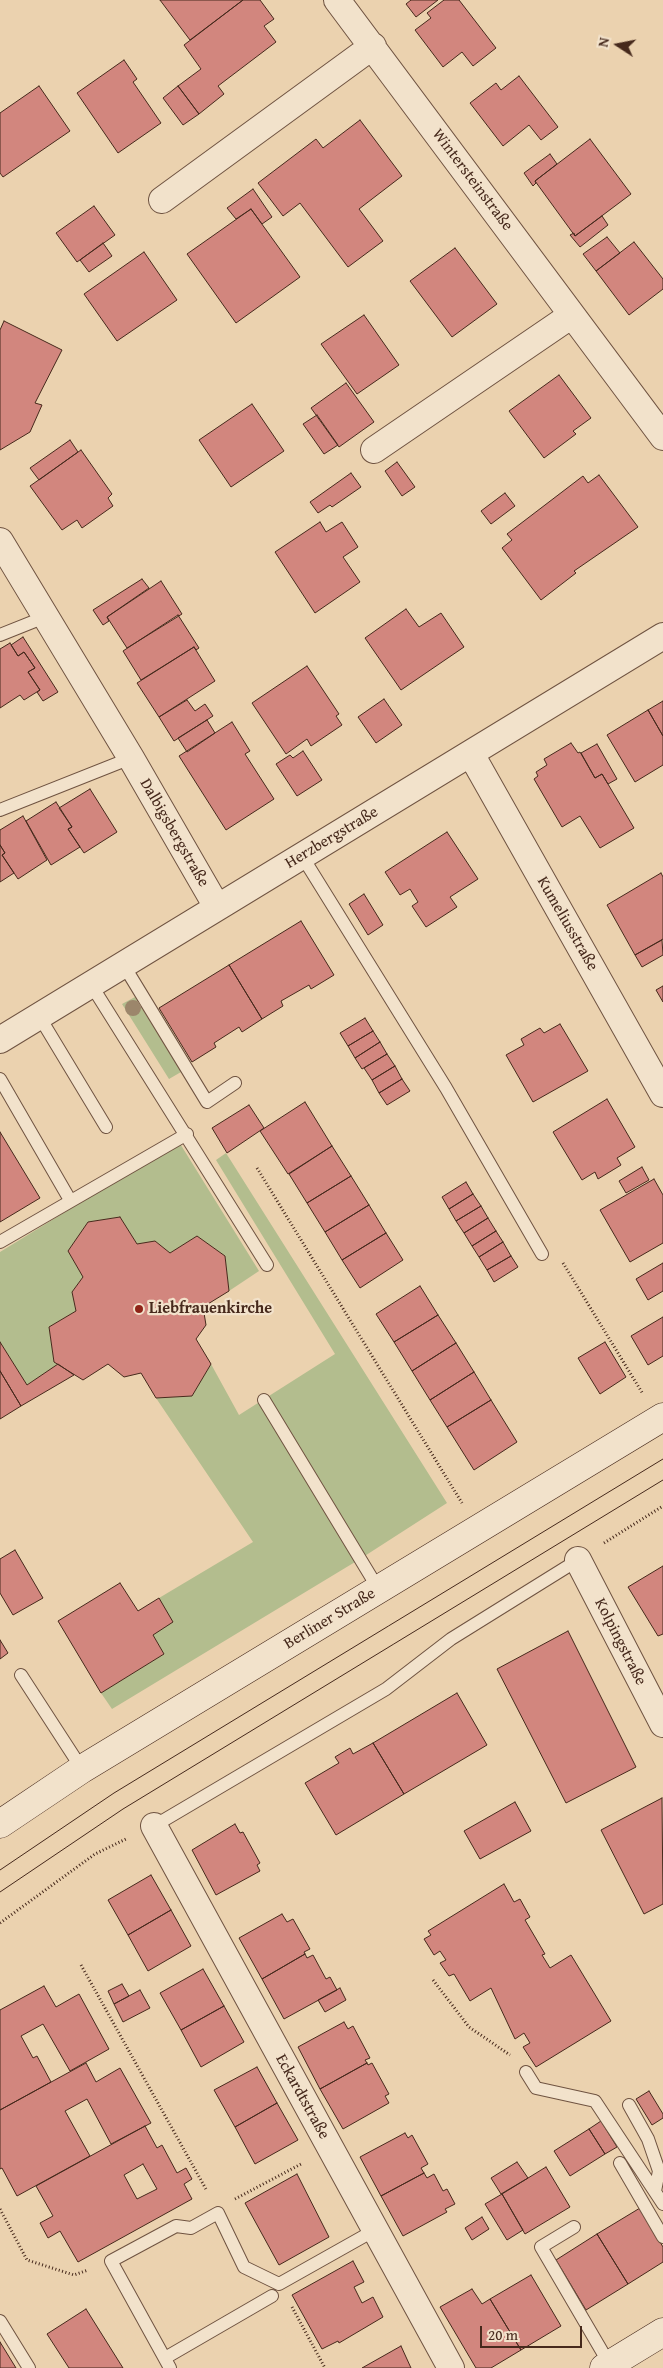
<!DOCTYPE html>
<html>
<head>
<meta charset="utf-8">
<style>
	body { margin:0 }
	#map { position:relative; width:663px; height:2368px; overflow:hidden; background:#ebd2af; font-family:"Gentium Book Plus",serif }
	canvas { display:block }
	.north { position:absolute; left:593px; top:20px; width:50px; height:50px; -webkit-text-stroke:4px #f2e2cb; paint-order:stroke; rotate:281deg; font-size:14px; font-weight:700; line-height:20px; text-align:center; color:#46291c }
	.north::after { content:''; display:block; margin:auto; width:18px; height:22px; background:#46291c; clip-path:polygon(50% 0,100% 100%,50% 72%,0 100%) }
	.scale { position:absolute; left:480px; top:2326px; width:102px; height:22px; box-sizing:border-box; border:2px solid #46291c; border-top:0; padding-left:6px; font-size:15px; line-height:18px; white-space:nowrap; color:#46291c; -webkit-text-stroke:4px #f2e2cb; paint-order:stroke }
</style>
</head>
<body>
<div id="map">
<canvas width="663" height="2368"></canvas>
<div class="north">N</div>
<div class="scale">20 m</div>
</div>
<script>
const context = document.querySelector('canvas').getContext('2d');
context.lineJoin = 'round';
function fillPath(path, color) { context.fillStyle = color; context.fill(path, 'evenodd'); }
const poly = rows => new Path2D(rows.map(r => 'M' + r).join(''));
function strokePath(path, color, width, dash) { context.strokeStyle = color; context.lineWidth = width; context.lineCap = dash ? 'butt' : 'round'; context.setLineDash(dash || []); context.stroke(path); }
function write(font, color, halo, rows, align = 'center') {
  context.font = font + ' "Gentium Book Plus",serif'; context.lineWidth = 4.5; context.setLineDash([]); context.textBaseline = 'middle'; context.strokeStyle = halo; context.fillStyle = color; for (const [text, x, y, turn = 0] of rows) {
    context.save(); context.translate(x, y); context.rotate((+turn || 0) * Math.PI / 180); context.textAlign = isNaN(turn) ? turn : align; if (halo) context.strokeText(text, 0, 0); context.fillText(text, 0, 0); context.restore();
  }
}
fillPath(poly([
	[135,997,181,1072,169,1079,122,1004],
	[179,1142,259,1271,229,1291,225,1256,197,1236,170,1253,155,1241,137,1244,120,1217,88,1222,68,1251,83,1277,72,1292,76,1311,49,1327,54,1361,58,1364,27,1385,0,1342,0,1252],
	[226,1153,447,1503,360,1559,112,1709,101,1693,164,1654,153,1635,159,1598,253,1542,156,1398,192,1396,211,1364,239,1415,335,1354,216,1160]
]), '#b3bd8e');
const building = poly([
	[160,0,243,0,190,40,160,0],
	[243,0,260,0,274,19,264,26,276,42,218,86,224,94,199,114,178,86,201,69,184,45,243,0],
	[411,0,438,0,416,17,406,4,411,0],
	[444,0,459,0,496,48,473,66,462,52,443,67,415,30,431,18,427,13,444,0],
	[124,60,137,79,133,82,161,123,118,153,77,93,124,60],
	[519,76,558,127,541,140,529,125,503,146,470,103,496,83,501,90,519,76],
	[39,86,70,131,3,177,0,173,0,113,39,86],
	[178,86,199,114,183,125,163,98,178,86],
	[360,120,402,176,359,209,383,241,348,267,300,203,283,216,258,183,316,139,323,148,360,120],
	[590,139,631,194,575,236,535,181,590,139],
	[550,154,557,164,535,181,536,183,533,186,524,173,550,154],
	[253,189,272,217,262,224,251,209,236,219,227,208,253,189],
	[94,206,115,235,77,262,56,233,94,206],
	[251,209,300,277,236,323,187,254,251,209],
	[602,216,608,225,580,247,570,235,574,233,575,236,602,216],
	[607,237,620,253,596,271,583,254,607,237],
	[634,242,663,279,663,289,629,315,596,271,634,242],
	[103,243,112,256,89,272,80,260,103,243],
	[455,248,497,304,452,337,410,281,455,248],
	[144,252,177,300,117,341,84,294,144,252],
	[364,315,399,365,357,394,321,344,364,315],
	[4,321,62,350,35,403,42,405,30,432,0,450,0,330,4,321],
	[559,375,591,418,573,431,576,434,544,458,509,411,559,375],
	[346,383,374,422,339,447,311,408,346,383],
	[252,404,284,451,231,487,199,440,252,404],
	[317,415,338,445,324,454,303,424,317,415],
	[70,440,78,452,39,480,30,468,70,440],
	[81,450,112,494,108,498,113,506,82,528,77,520,62,530,30,486,81,450],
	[397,462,415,487,402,496,385,471,397,462],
	[351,473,361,487,332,507,330,505,318,513,310,502,351,473],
	[599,475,638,527,574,571,576,573,541,600,502,548,512,540,507,534,583,476,588,483,599,475],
	[505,493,515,506,491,524,481,511,505,493],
	[320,522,326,532,342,522,358,547,343,557,360,582,315,613,275,552,320,522],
	[142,579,149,588,107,617,109,621,103,625,93,610,142,579],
	[161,581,182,614,127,648,107,617,161,581],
	[406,609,419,627,441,613,464,647,401,690,365,638,406,609],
	[178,615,199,648,196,650,194,647,141,680,123,651,178,615],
	[23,637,58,692,43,701,37,692,40,690,28,672,35,668,24,652,18,656,11,645,23,637],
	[10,643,18,656,24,652,35,668,28,672,40,690,24,700,20,695,0,708,0,649,10,643],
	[194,647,215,681,159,717,137,683,194,647],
	[307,666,339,714,336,716,342,725,311,746,307,739,286,754,252,703,307,666],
	[384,699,402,725,376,743,358,717,384,699],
	[187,700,195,711,205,704,213,716,174,741,159,717,187,700],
	[663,701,663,736,648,710,663,701],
	[648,710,663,736,663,765,635,782,607,735,648,710],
	[207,720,215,733,187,752,178,738,207,720],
	[232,722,250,751,245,754,274,799,226,830,179,756,232,722],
	[571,743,578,753,580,752,595,778,602,774,634,828,600,848,580,816,562,827,534,779,538,776,536,772,547,765,544,759,571,743],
	[597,744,617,779,608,784,602,774,595,778,581,753,597,744],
	[303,751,322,780,297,796,276,764,290,755,293,758,303,751],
	[90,789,117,832,84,853,68,829,72,827,59,808,90,789],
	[56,802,72,827,68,829,80,847,51,865,26,821,56,802],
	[23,816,47,860,18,879,2,855,5,853,0,845,0,830,23,816],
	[447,832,478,879,450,897,457,907,426,927,412,906,418,902,410,889,400,895,385,872,447,832],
	[0,845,5,853,2,855,14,873,0,882,0,845],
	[661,873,663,877,663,939,635,955,607,905,661,873],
	[364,894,383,925,368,935,349,904,364,894],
	[301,921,334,975,311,989,309,985,281,1001,283,1006,262,1019,229,965,301,921],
	[662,940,663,955,642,967,635,955,662,940],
	[229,965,262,1019,242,1032,239,1027,214,1043,216,1047,192,1062,159,1008,229,965],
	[663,986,663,1002,656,990,663,986],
	[365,1018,373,1031,348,1046,340,1033,365,1018],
	[560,1024,588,1071,533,1102,506,1055,524,1045,521,1039,540,1028,544,1033,560,1024],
	[373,1031,380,1042,355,1058,348,1046,373,1031],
	[380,1042,387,1054,362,1069,355,1058,380,1042],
	[387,1054,395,1066,372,1080,364,1068,387,1054],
	[395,1066,402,1079,379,1093,372,1080,395,1066],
	[402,1079,410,1091,387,1105,379,1093,402,1079],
	[607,1099,635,1147,617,1158,621,1165,598,1179,595,1172,582,1180,553,1132,607,1099],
	[305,1102,332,1146,288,1174,260,1131,305,1102],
	[249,1105,264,1128,227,1153,212,1128,249,1105],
	[0,1132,40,1198,0,1222,0,1132],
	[332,1146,351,1176,307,1203,289,1174,332,1146],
	[642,1167,649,1180,626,1193,619,1181,642,1167],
	[351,1176,369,1205,325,1232,307,1203,351,1176],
	[654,1179,663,1195,663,1243,630,1262,600,1210,654,1179],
	[466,1182,473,1194,449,1209,442,1197,466,1182],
	[473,1194,481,1206,456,1221,449,1209,473,1194],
	[369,1205,386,1233,342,1260,325,1232,369,1205],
	[481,1206,488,1218,464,1233,456,1221,481,1206],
	[120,1217,137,1244,155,1241,170,1253,197,1236,225,1256,229,1291,203,1307,206,1325,196,1339,211,1364,192,1396,156,1398,141,1373,124,1377,108,1364,83,1380,54,1362,49,1327,76,1311,72,1292,83,1277,68,1251,88,1222,120,1217],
	[488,1218,496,1231,472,1246,464,1233,488,1218],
	[496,1231,503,1242,479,1257,472,1246,496,1231],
	[386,1233,403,1260,360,1288,342,1260,386,1233],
	[503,1242,511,1256,487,1270,479,1257,503,1242],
	[511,1256,518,1267,494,1282,487,1270,511,1256],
	[663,1263,663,1291,648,1300,636,1279,663,1263],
	[420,1286,438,1315,394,1342,376,1314,420,1286],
	[438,1315,456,1343,412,1371,394,1342,438,1315],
	[663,1317,663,1356,648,1365,631,1336,663,1317],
	[0,1342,27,1385,58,1364,74,1375,21,1406,0,1371,0,1342],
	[605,1342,626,1377,600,1394,578,1358,605,1342],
	[456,1343,474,1372,430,1400,412,1371,456,1343],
	[0,1371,21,1406,0,1419,0,1371],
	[474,1372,491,1400,447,1427,430,1400,474,1372],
	[491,1400,517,1442,474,1470,447,1427,491,1400],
	[15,1550,43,1598,13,1615,0,1593,0,1559,15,1550],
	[663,1566,663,1634,658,1636,628,1587,663,1566],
	[120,1583,138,1611,159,1598,173,1622,153,1635,164,1654,101,1693,58,1621,120,1583],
	[568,1631,636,1767,566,1803,497,1669,568,1631],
	[0,1640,8,1653,0,1659,0,1640],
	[457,1693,487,1745,404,1794,373,1743,457,1693],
	[373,1743,404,1794,336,1835,305,1783,339,1763,335,1757,350,1748,353,1754,373,1743],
	[662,1798,663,1904,644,1914,601,1830,662,1798],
	[515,1802,531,1831,480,1859,464,1831,515,1802],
	[235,1824,240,1833,243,1832,260,1863,257,1865,260,1871,216,1895,192,1850,235,1824],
	[151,1875,171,1910,128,1935,108,1900,151,1875],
	[504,1884,514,1902,520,1899,530,1917,525,1920,545,1954,542,1955,550,1968,571,1955,611,2021,536,2067,523,2047,530,2043,524,2033,515,2039,491,1988,470,2001,454,1974,449,1976,440,1963,446,1960,440,1951,434,1955,424,1939,431,1935,428,1931,504,1884],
	[171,1910,191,1946,148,1971,128,1935,171,1910],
	[282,1914,287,1922,293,1919,310,1949,304,1952,305,1954,262,1979,239,1938,282,1914],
	[305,1954,307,1958,313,1955,326,1979,330,1977,337,1990,284,2019,262,1979,305,1954],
	[203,1969,224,2006,181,2030,160,1993,203,1969],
	[122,1984,129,1996,114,2004,108,1991,122,1984],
	[44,1986,56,2007,79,1994,109,2049,70,2071,43,2024,21,2036,33,2058,37,2056,51,2082,0,2110,0,2010,44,1986],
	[340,1988,346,2000,325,2012,318,2000,340,1988],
	[140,1990,150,2008,123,2022,114,2004,140,1990],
	[224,2006,244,2042,201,2067,181,2030,224,2006],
	[344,2022,348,2029,353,2026,370,2058,365,2060,367,2063,320,2089,298,2047,344,2022],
	[86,2063,96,2082,120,2068,151,2123,111,2144,87,2099,65,2111,90,2156,17,2196,2,2168,0,2169,0,2110,86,2063],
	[367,2063,368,2065,372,2063,389,2094,385,2096,389,2103,343,2129,320,2089,367,2063],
	[257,2067,277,2103,235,2127,214,2090,257,2067],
	[649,2091,663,2114,663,2118,652,2125,636,2099,649,2091],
	[277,2103,298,2140,255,2164,235,2127,277,2103],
	[601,2121,617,2147,605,2154,589,2129,601,2121],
	[145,2126,157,2148,162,2145,177,2173,186,2168,192,2179,184,2184,192,2199,78,2262,60,2231,48,2238,40,2223,53,2216,36,2186,145,2126],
	[143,2164,157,2189,137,2199,124,2175,143,2164],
	[589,2129,605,2154,570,2176,554,2151,589,2129],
	[405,2133,408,2138,412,2135,428,2164,421,2168,424,2173,381,2196,360,2157,405,2133],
	[517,2162,528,2178,501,2194,491,2178,517,2162],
	[546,2167,570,2207,525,2234,502,2194,546,2167],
	[424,2173,427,2178,434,2174,443,2191,447,2189,455,2204,445,2209,447,2212,403,2236,381,2196,424,2173],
	[297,2174,329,2237,279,2265,245,2203,297,2174],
	[502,2194,523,2230,507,2240,485,2204,502,2194],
	[640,2208,663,2247,663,2262,628,2284,597,2234,640,2208],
	[482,2217,489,2229,472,2240,465,2228,482,2217],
	[597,2234,628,2284,586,2310,556,2260,597,2234],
	[353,2261,364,2282,354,2287,362,2303,373,2297,383,2317,339,2343,338,2341,322,2349,292,2295,353,2261],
	[531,2275,561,2326,521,2350,490,2299,531,2275],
	[472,2289,482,2304,490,2299,521,2350,491,2368,476,2368,440,2307,472,2289],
	[86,2309,123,2368,69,2368,47,2334,86,2309],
	[0,2342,16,2368,0,2368,0,2342],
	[401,2346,411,2368,362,2368,401,2346]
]);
fillPath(building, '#d2867e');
strokePath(building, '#46291c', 1);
const lane = poly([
	[0,635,45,617],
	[0,810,131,758],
	[302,856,446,1088,542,1254],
	[123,964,207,1102,235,1083],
	[90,983,267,1265],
	[39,1016,106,1127],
	[0,1079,70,1200],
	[0,1242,187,1134],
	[264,1400,379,1590],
	[21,1675,82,1769],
	[154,1826,386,1689,451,1639,578,1560],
	[526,2072,536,2088,595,2101,663,2204],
	[629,2105,648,2139,659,2171,655,2191],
	[620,2163,663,2237],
	[574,2227,541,2247,610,2365],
	[0,2321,29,2368],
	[165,2358,272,2296],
	[170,2368,111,2261,176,2226,191,2228,218,2213,244,2267,279,2284,375,2230]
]);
const street = poly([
	[337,0,663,437],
	[162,200,373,46],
	[374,450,572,315],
	[0,541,131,758,217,907],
	[471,754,663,1094],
	[0,1040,663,636],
	[578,1560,663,1724],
	[154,1826,451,2368]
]);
const secondary = poly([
	[0,1824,82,1769,663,1417],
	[604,2368,663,2332]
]);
strokePath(lane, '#6f5341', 14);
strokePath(street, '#6f5341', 28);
strokePath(secondary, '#46291c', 29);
strokePath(poly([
	[257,1168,462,1503],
	[563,1263,643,1394],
	[604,1543,663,1506],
	[0,1923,95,1854,126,1839],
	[81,1965,207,2191],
	[433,1980,469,2027,510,2055],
	[235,2199,303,2163],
	[0,2209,27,2260,74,2275,88,2270],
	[292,2307,325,2368]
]), '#46291c', 3, [1, 2.5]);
strokePath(lane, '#f2e2cb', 12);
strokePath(street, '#f2e2cb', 26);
strokePath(secondary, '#f2e2cb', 28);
strokePath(poly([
	[0,1870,114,1793,663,1459],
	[0,1892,123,1809,663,1480]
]), '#46291c', 1);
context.fillStyle = '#9c866b';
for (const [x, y] of [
	[133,1008]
]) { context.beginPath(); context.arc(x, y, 8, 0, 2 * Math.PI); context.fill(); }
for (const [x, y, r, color] of [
	[139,1309,5,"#8f2418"]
]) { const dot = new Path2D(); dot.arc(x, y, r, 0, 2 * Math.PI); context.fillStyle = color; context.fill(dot); strokePath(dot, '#f2e2cb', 2); }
write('16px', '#46291c', '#f2e2cb', [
	["Wintersteinstraße",472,180,53],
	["Dalbigsbergstraße",174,833,60],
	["Herzbergstraße",332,838,-31],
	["Kumeliusstraße",567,924,60],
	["Berliner Straße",330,1619,-31],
	["Kolpingstraße",620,1642,63],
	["Eckardtstraße",302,2097,61]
]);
write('bold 16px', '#46291c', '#f2e2cb', [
	["Liebfrauenkirche",149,1309]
], 'left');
</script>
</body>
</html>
